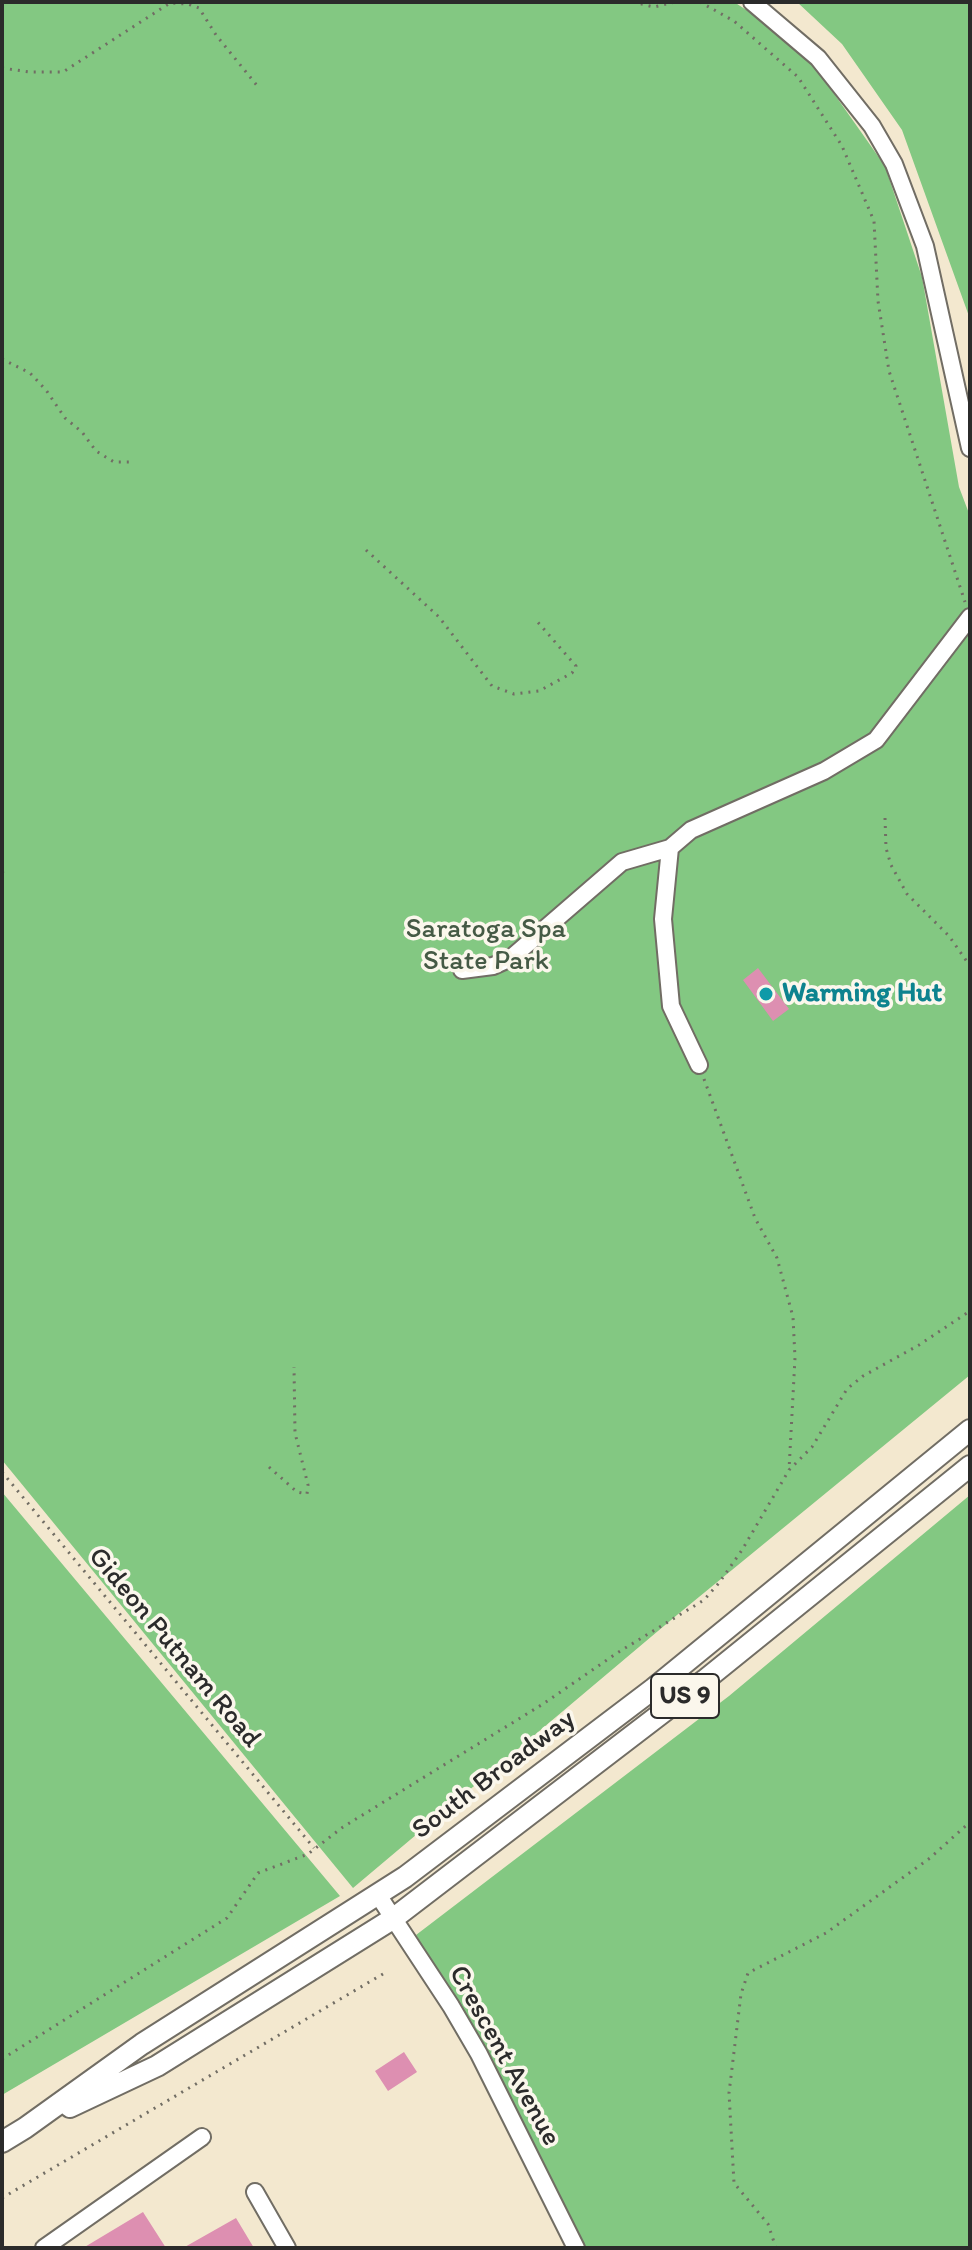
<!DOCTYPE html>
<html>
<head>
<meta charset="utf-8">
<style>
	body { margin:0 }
	#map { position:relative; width:972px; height:2250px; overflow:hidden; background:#f3e8cf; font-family:Itim,sans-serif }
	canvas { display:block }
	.frame { position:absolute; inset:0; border:4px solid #2b2b2b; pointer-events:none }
</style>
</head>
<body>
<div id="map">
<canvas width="972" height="2250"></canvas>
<div class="frame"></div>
</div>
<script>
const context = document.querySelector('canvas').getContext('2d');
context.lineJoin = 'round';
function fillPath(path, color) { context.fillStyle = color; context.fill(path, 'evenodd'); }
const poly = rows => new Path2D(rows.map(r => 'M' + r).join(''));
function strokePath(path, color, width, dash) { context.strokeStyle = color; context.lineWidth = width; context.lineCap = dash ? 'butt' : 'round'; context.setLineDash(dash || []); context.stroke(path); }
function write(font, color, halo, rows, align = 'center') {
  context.font = font + ' Itim,sans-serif'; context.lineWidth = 7; context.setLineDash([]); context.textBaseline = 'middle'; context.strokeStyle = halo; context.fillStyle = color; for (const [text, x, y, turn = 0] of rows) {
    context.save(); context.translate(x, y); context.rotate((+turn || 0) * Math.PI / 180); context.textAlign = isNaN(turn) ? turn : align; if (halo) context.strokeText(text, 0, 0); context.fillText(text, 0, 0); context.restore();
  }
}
fillPath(poly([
	[2,2,734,2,799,44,885,166,922,277,959,487,970,516,970,1375,677,1615,353,1888,2,1460],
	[797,2,970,2,970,319,902,130,842,44],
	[2,1492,340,1896,2,2095],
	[970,1495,970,2248,581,2248,488,2060,416,1935,729,1696]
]), '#83c882');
fillPath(poly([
	[758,968,789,1009,773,1021,743,980],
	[404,2052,417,2072,388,2091,375,2071],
	[143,2212,166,2248,83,2248],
	[236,2218,254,2248,183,2248]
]), '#dd8fb1');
const minor = poly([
	[752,2,818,58,872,126,894,164,925,246,970,448],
	[462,970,493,966,511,958,622,862,670,848],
	[699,1065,671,1006,663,919,670,848,691,830,824,771,876,740,970,617],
	[378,1895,451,2006,479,2054,576,2248],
	[255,2192,287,2248],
	[44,2248,202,2137]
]);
const major = poly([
	[70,2107,157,2066,394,1918,705,1680,970,1466],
	[2,2142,25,2128,142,2044,405,1877,653,1689,970,1430]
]);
strokePath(minor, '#716d64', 20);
strokePath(major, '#716d64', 24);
strokePath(poly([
	[633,2,654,7,675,2],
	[700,2,734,21,798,77,842,146,874,221,878,301,889,371,965,602],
	[963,2,970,3],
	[2,68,30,72,63,72,170,3,188,4,199,8,216,35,259,88],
	[2,359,30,373,46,390,65,418,82,432,96,451,114,462,132,462],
	[366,550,439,617,492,686,514,694,539,691,572,673,576,666,535,619],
	[885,818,886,848,891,865,907,894,949,936,970,966],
	[2,872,6,875],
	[704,1079,755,1218,777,1258,793,1317,795,1358,789,1470],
	[269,1467,297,1492,307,1494,308,1485,295,1433,294,1367],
	[2,1472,314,1848],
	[2,2059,227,1918,258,1873,308,1854,343,1827,543,1704,617,1653,704,1600,719,1583,742,1550,789,1470,812,1447,847,1389,863,1376,919,1345,970,1311],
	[2,2198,388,1971],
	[776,2248,768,2224,734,2183,729,2093,741,1994,748,1973,826,1933,930,1858,970,1822]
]), '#716d64', 3, [2, 6]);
strokePath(minor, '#fff', 16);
strokePath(major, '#fff', 20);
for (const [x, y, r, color] of [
	[766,994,8,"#0f9aa8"]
]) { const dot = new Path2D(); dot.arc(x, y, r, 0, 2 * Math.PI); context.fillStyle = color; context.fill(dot); strokePath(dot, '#fbf7ec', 3); }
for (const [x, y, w] of [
	[685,1696,68]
]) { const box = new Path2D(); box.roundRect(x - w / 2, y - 22, w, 44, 6); context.fillStyle = '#fbf7ec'; context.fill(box); strokePath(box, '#2b2b2b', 2); }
write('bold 26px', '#2b2b2b', null, [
	["US 9",685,1696]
]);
write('28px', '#455a45', '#fbf7ec', [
	["Saratoga Spa",486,930],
	["State Park",486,962]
]);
write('bold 28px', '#0d838f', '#fbf7ec', [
	["Warming Hut",782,994]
], 'left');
write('28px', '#2b2b2b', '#fbf7ec', [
	["Gideon Putnam Road",174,1648,50],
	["South Broadway",494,1775,-37],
	["Crescent Avenue",504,2056,61]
]);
</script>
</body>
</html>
